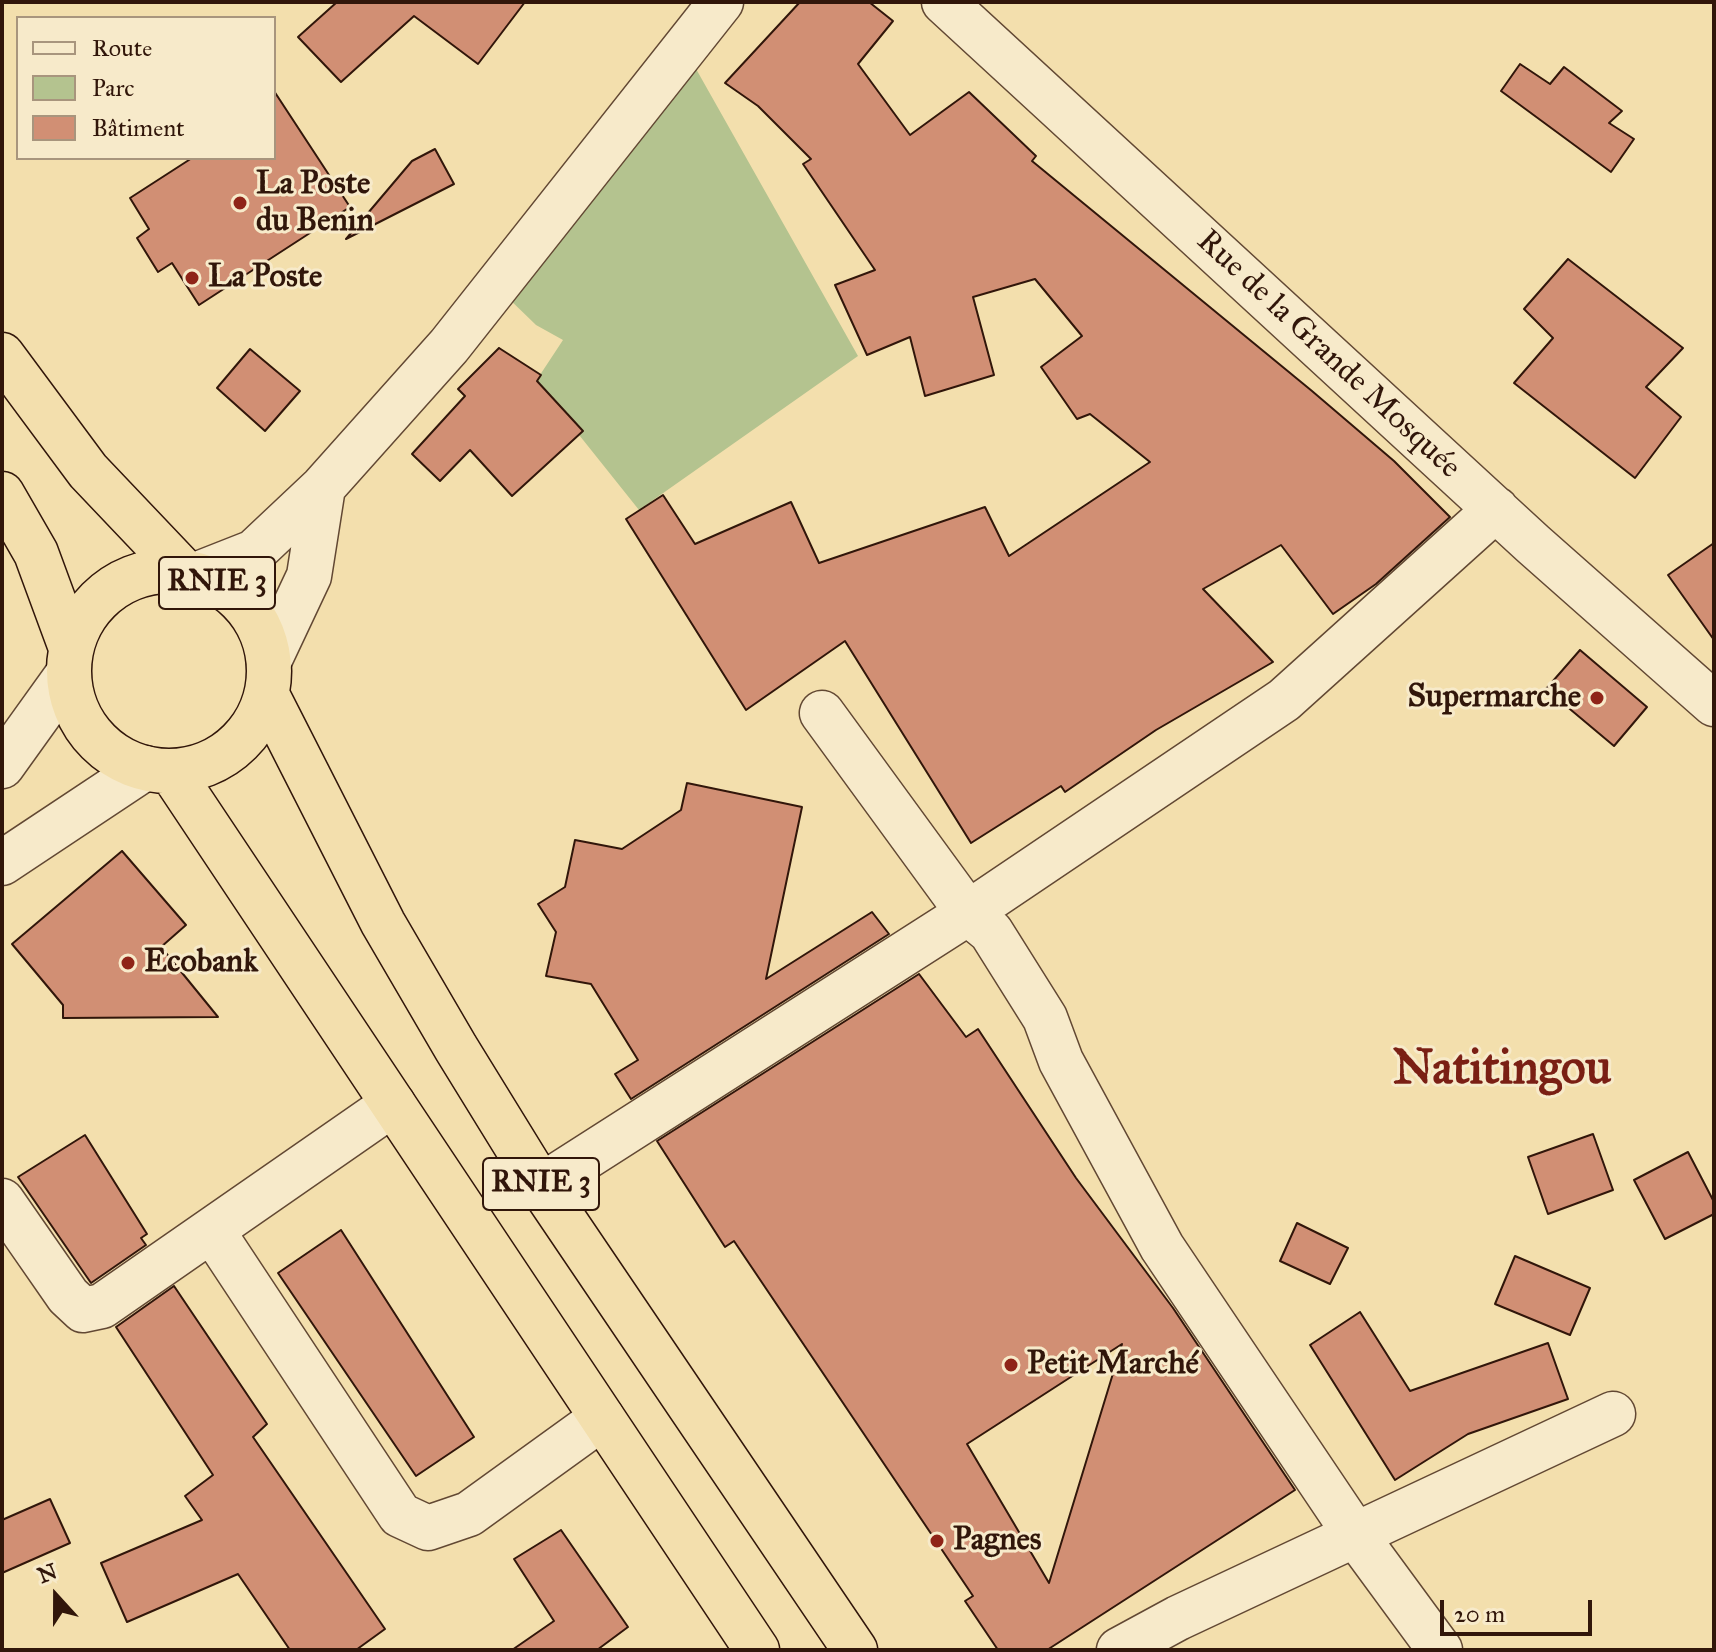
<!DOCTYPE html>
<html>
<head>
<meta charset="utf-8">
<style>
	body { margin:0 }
	#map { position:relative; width:1716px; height:1652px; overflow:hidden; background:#f3dfad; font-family:"IM FELL Great Primer",serif }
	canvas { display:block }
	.frame { position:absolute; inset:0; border:4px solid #31160a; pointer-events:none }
	.legend { position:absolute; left:16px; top:16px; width:260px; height:144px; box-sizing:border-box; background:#f7eaca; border:2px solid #a8957d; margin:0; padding:10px 14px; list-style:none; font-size:24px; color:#31160a }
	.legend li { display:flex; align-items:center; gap:16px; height:40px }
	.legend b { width:40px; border:2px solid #a8957d }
	.north { position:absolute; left:16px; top:1556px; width:80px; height:80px; -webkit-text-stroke:6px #f7eaca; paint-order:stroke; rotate:339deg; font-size:22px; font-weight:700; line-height:32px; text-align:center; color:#31160a }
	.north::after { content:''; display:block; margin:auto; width:28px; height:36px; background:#31160a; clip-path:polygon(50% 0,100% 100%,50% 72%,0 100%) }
	.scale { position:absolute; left:1440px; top:1600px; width:152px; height:36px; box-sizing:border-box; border:4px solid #31160a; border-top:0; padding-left:10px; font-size:24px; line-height:28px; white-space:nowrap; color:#31160a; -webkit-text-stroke:6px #f7eaca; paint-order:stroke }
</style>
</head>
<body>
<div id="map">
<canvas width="1716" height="1652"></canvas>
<div class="frame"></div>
<ul class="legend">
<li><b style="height:10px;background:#f7eaca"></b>Route</li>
<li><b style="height:22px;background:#b4c38f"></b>Parc</li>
<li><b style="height:22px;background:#d18f74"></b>Bâtiment</li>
</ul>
<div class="north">N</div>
<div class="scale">20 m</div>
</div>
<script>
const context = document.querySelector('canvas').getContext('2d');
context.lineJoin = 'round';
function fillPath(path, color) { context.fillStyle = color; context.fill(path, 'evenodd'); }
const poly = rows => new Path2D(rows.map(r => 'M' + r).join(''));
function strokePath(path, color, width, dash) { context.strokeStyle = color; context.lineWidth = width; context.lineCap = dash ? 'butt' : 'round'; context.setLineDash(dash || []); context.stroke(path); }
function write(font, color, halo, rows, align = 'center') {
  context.font = font + ' "IM FELL Great Primer",serif'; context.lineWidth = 6; context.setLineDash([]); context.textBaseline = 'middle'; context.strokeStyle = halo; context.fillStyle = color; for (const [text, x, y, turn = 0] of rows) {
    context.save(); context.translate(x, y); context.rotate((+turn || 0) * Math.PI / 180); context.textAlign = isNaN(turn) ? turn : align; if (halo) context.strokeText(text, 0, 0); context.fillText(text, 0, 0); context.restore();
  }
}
fillPath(poly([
	[691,60,858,356,639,510,536,381,563,340,536,325,503,293]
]), '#b4c38f');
const building = poly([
	[337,2,525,2,478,64,414,16,341,82,298,37,337,2],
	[800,2,869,2,893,21,858,64,910,135,969,92,1036,156,1032,161,1312,391,1394,461,1450,517,1376,584,1333,614,1281,545,1203,589,1273,662,1156,730,1065,792,1061,786,971,843,845,641,746,710,626,519,663,495,695,544,791,502,819,563,985,507,1009,556,1150,462,1090,414,1077,419,1041,367,1082,336,1035,279,973,297,994,375,925,396,910,337,867,355,835,285,875,270,803,164,811,159,758,106,725,83,800,2],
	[1520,64,1550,84,1564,67,1622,111,1609,123,1634,139,1611,172,1501,91,1520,64],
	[274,91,350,207,199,305,172,263,158,272,137,238,149,229,130,198,192,158,274,158,274,91],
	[435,149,454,184,346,239,412,161,435,149],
	[1568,259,1683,348,1646,387,1681,417,1635,478,1514,383,1553,338,1524,309,1568,259],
	[499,348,541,375,537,381,583,431,512,496,470,450,440,481,412,454,465,396,458,389,499,348],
	[250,349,300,391,265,431,217,388,250,349],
	[1714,543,1714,640,1668,575,1714,543],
	[1580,650,1647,707,1614,746,1546,689,1580,650],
	[687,783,802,807,766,979,872,912,889,934,631,1099,615,1074,638,1060,591,984,546,976,556,932,538,904,565,887,575,840,622,849,681,810,687,783],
	[122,851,186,925,161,947,218,1017,63,1018,63,1005,12,944,122,851],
	[919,974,966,1037,978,1029,1076,1178,1173,1308,1295,1490,1047,1650,998,1650,965,1601,973,1596,734,1241,725,1247,657,1141,919,974],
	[1122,1344,1049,1583,967,1444,1122,1344],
	[1593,1134,1613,1190,1548,1214,1528,1157,1593,1134],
	[85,1135,147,1234,141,1238,146,1245,91,1283,18,1177,85,1135],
	[1688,1152,1714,1202,1714,1214,1665,1239,1634,1180,1688,1152],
	[1297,1223,1348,1248,1330,1284,1280,1261,1297,1223],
	[341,1230,474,1437,416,1476,278,1273,341,1230],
	[1515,1256,1590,1288,1570,1335,1495,1304,1515,1256],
	[174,1286,267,1424,253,1437,385,1629,356,1650,290,1650,238,1574,127,1622,101,1563,202,1520,185,1496,213,1475,116,1327,174,1286],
	[1360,1312,1410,1391,1548,1343,1568,1399,1468,1434,1395,1480,1310,1345,1360,1312],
	[50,1499,70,1543,2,1573,2,1520,50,1499],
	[561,1530,628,1627,597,1650,512,1650,554,1621,514,1559,561,1530]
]);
fillPath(building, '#d18f74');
strokePath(building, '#31160a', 2);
const minor = poly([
	[944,2,1533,544,1714,704],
	[193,576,254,552,323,487,449,346,721,2],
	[269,661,309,576,323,487],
	[822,713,968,913,991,932,1045,1018,1061,1061,1162,1247,1357,1537,1440,1650],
	[2,766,68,674],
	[2,863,145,768],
	[541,1186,968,913,1284,700,1496,509],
	[2,1201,68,1296,83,1310,102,1306,393,1104],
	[213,1232,400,1515,428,1528,469,1514,602,1418],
	[1119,1650,1178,1618,1613,1414]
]);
const highway = poly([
	[2,355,88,471,184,572],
	[2,494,36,553,71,648],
	'69 671a100 100 0 1 1 200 0a100 100 0 1 1-200 0Z',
	[267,695,383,923,456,1048,541,1186,855,1650],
	[171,771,757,1650]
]);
strokePath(minor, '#624833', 47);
strokePath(highway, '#31160a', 47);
strokePath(minor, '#f7eaca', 44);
strokePath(highway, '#f3dfad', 44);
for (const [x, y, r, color] of [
	[240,203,8,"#8f2418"],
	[192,278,8,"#8f2418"],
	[1597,698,8,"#8f2418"],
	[128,963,8,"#8f2418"],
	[1011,1365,8,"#8f2418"],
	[937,1541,8,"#8f2418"]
]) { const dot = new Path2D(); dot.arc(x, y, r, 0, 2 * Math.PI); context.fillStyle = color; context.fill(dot); strokePath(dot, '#f7eaca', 3); }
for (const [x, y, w] of [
	[217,583,116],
	[541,1184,116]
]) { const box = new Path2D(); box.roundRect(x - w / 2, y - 26, w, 52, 6); context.fillStyle = '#f7eaca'; context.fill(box); strokePath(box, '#31160a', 2); }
write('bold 30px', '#31160a', null, [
	["RNIE 3",217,583],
	["RNIE 3",541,1184]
]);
write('bold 32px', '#31160a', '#f7eaca', [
	["La Poste",256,185],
	["du Benin",256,222],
	["La Poste",208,278],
	["Supermarche",1581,698,"right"],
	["Ecobank",144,963],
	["Petit Marché",1027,1365],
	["Pagnes",953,1541]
], 'left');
write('32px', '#31160a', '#f7eaca', [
	["Rue de la Grande Mosquée",1328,355,43]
]);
write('bold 48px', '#7a1f14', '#f7eaca', [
	["Natitingou",1502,1071]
]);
</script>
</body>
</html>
